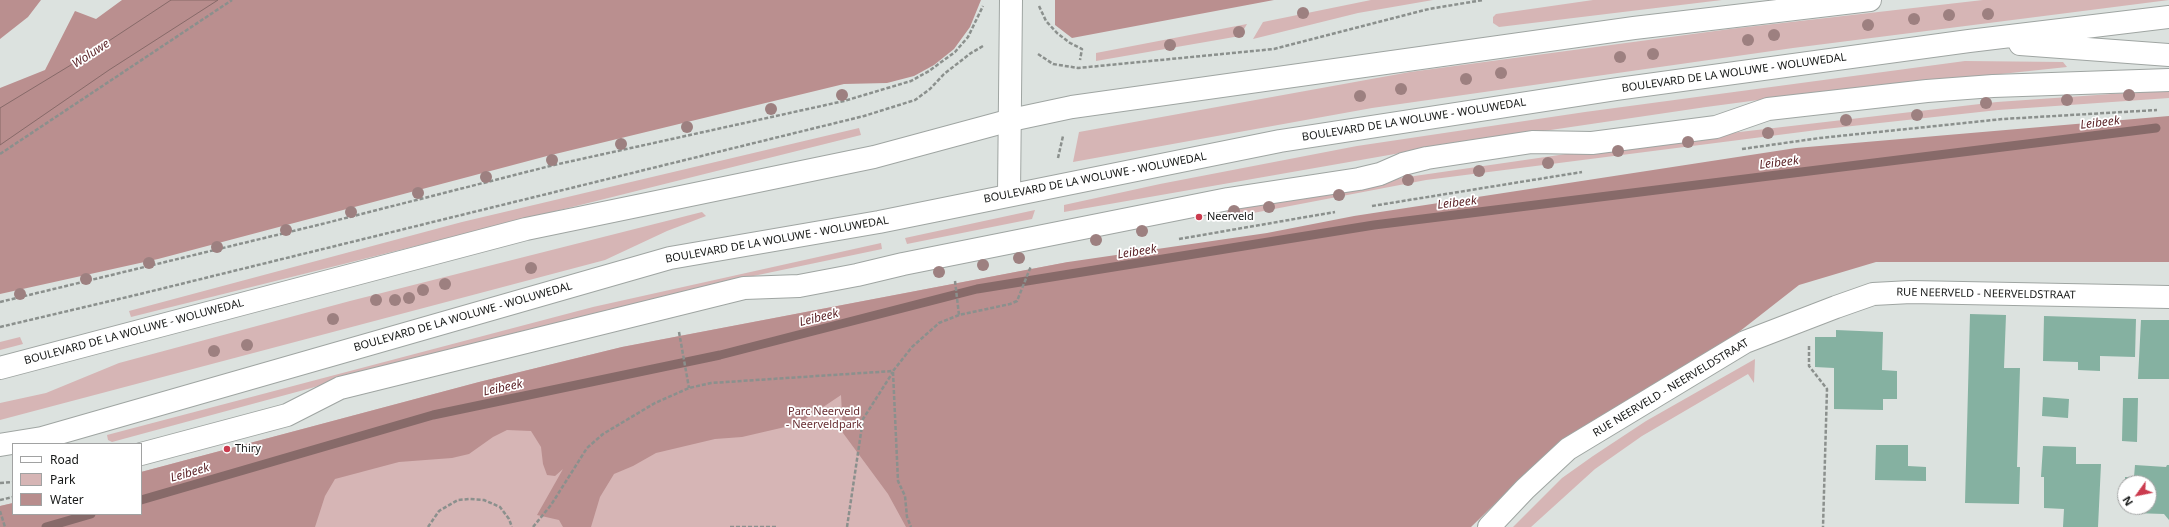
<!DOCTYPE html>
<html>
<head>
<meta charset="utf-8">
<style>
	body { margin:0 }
	#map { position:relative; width:2169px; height:527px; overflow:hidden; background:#dce2df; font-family:"Noto Sans",sans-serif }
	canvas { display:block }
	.legend { position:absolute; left:12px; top:443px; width:130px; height:72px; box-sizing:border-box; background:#fff; border:1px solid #a1a2a2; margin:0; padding:5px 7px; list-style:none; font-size:12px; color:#151716 }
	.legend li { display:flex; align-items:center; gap:8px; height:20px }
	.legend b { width:20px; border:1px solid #a1a2a2 }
	.north { position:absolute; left:2117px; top:475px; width:40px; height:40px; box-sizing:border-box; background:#fff; border:1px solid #a1a2a2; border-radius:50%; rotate:237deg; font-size:11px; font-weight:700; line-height:16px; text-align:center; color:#151716 }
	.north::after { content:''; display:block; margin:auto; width:14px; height:18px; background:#cb3b4e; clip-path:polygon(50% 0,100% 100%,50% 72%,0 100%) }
</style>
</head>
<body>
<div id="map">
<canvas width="2169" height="527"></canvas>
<ul class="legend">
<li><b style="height:5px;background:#fff"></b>Road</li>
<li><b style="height:11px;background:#d6b5b5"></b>Park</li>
<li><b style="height:11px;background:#b88d8d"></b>Water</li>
</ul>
<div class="north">N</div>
</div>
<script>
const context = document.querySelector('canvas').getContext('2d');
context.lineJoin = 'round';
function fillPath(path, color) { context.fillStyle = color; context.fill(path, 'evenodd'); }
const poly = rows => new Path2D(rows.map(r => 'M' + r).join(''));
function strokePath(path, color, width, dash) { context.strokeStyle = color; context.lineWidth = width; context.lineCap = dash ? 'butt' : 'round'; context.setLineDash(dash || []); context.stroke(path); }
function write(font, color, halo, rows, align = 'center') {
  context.font = font + ' "Noto Sans",sans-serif'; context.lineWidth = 3.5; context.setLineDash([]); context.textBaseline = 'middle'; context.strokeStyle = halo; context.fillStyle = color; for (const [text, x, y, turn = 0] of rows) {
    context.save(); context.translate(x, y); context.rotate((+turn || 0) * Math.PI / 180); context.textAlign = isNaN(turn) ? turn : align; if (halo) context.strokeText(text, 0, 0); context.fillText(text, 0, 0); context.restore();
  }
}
fillPath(poly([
	[1371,0,1433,0,1358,13,1253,39,1263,22],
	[1593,0,1722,0,1499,27,1493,23,1493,17,1496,14],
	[1983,0,2169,0,1793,48,1372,108,1073,162,1079,132,1410,72,1730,29],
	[1247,24,1240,36,1096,61,1096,53],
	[1965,61,2063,62,2067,67,1766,99,1706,107,1429,148,1064,212,1064,205,1160,184,1357,146,1585,112],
	[2169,90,2169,98,1998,110,1825,129,1426,180,1227,218,1227,211,1387,180,1628,145,1997,102],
	[859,128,861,135,131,317,129,311,462,222],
	[1035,210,1032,219,907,244,905,238],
	[702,212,706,216,667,231,605,260,0,420,0,403,46,393,119,363,350,301],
	[881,243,882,249,758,275,481,342,112,442,108,440,107,435,593,307],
	[1068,262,998,527,0,527,0,506,13,503,13,514,141,514,141,472,479,382,622,347],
	[20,337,23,344,0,350,0,342],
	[1755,359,1754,383,1748,374,1642,436,1595,469,1531,527,1513,527,1562,478,1593,456,1646,421]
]), '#d6b5b5');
fillPath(poly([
	[0,0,41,0,28,17,0,39],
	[122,0,981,0,970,27,954,49,934,65,914,76,887,83,844,84,547,156,158,259,0,294,0,88,45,70,75,11,96,19],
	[1055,0,1274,0,1072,38,1055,25],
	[2169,116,2169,262,1876,262,1799,285,1735,335,1547,453,1471,527,906,527,888,494,843,433,841,395,798,424,742,437,715,439,656,453,633,466,614,474,600,497,591,527,563,527,559,520,537,515,563,469,555,476,547,475,543,464,541,447,531,431,507,430,493,437,469,454,452,458,399,462,335,479,325,496,315,527,0,527,0,506,13,503,13,514,141,514,141,472,479,382,622,347,1068,262,1267,233,1354,216,1796,148]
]), '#ba8f8f');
const water = poly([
	[171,0,218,0,109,70,0,145,0,108,89,54,171,0]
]);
fillPath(water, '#b88d8d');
strokePath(water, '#876a69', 1);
strokePath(poly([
	[141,500,433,415,720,355,977,289,1374,225,2156,128],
	[46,527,91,514]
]), '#876a69', 9);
fillPath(poly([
	[1970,314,2006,315,2004,368,2020,368,2017,467,2020,467,2019,504,1965,503],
	[2044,316,2136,319,2135,357,2100,356,2100,371,2078,370,2078,362,2043,361],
	[2141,320,2169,320,2169,379,2138,379],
	[1836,330,1883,332,1882,370,1897,371,1897,399,1883,399,1883,410,1834,409,1834,368,1815,367,1815,337,1836,337],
	[2043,397,2069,399,2068,418,2042,416],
	[2123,398,2138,398,2137,442,2122,441],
	[1876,445,1908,445,1908,466,1926,467,1926,481,1875,480],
	[2043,446,2076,447,2076,464,2101,464,2098,527,2063,527,2064,509,2044,508,2044,477,2041,477],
	[2135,465,2166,467,2167,465,2169,465,2169,520,2164,514,2133,513,2133,507,2149,507,2149,483,2125,483,2125,477,2134,477]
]), '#85b1a1');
const street = poly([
	[1009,194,1011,0],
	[141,454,287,415,340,388,744,288,799,286,857,275,903,264,1228,199,1359,179,1380,174,1403,164,1427,158,1532,142,1592,143,1716,127,1768,109,1927,91,1993,86,2169,80],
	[1489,527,1525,489,1568,449,1745,342,1836,307,1873,294,1911,292,2169,297]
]);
const highway = poly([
	[2020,44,2169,55],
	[0,368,526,229,874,157,1011,120,1072,107,1634,28,1870,0],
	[0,445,42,438,670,258,879,222,1280,141,1617,89,1969,41,2169,17]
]);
strokePath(street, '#9fa5a2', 24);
strokePath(highway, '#9fa5a2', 24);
strokePath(poly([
	[1039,6,1046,21,1057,33,1070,43,1082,49,1080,60],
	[1038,54,1053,64,1078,68,1274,49,1429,9,1483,0],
	[1742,149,1820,138,2003,119,2157,110],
	[0,154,232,0],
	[1058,158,1063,136],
	[1372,206,1582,172],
	[1179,239,1335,212],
	[955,281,959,315],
	[0,302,322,224,554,165,844,101,911,81,929,71,955,52,968,37,983,6],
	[0,327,140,294,864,116,915,100,930,89,944,74,971,53,983,46],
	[679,332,689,388],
	[1809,346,1809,366,1827,389,1823,527],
	[893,372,898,481,905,496,907,517,911,527],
	[0,483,13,482],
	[0,500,13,497],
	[0,511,5,527],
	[428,527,439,511,458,500,469,499,484,500,500,507,509,519,512,527],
	[533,527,551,505,587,448,603,434,655,403,689,388,711,383,893,371,912,347,939,323,959,315,1010,304,1017,301,1031,266],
	[730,527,776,527],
	[847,527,863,419,893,372]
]), '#8b908d', 2.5, [4, 2]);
strokePath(street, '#fff', 22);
strokePath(highway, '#fff', 22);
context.fillStyle = '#9d8080';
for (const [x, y] of [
	[1303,13],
	[1988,14],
	[1949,15],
	[1914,19],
	[1868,25],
	[1239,32],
	[1774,35],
	[1748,40],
	[1170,45],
	[1653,54],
	[1620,57],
	[1501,73],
	[1466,79],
	[1401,89],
	[842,95],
	[2129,95],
	[1360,96],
	[2067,100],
	[1986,103],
	[771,109],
	[1917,115],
	[1846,120],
	[687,127],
	[1768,133],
	[1688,142],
	[621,144],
	[1618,151],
	[552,160],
	[1548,163],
	[1479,171],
	[486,177],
	[1408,180],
	[418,193],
	[1339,195],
	[1269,207],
	[1234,211],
	[351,212],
	[286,230],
	[1142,231],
	[1096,240],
	[217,247],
	[1019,258],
	[149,263],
	[983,265],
	[531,268],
	[939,272],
	[86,279],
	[445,284],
	[423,290],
	[20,294],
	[409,298],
	[376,300],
	[395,300],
	[333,319],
	[247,345],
	[214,351]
]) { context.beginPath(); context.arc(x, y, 6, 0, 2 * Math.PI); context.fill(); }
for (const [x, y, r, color] of [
	[1199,217,4,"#cb3b4e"],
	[227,449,4,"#cb3b4e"]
]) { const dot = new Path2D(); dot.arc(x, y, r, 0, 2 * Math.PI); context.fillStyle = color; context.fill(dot); strokePath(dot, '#fff', 1.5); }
write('11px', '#151716', '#fff', [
	["BOULEVARD DE LA WOLUWE - WOLUWEDAL",1734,73,-8],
	["BOULEVARD DE LA WOLUWE - WOLUWEDAL",1414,120,-9],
	["BOULEVARD DE LA WOLUWE - WOLUWEDAL",1095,178,-11],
	["BOULEVARD DE LA WOLUWE - WOLUWEDAL",777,240,-10],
	["RUE NEERVELD - NEERVELDSTRAAT",1986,294,1],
	["BOULEVARD DE LA WOLUWE - WOLUWEDAL",463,317,-16],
	["BOULEVARD DE LA WOLUWE - WOLUWEDAL",134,332,-15],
	["RUE NEERVELD - NEERVELDSTRAAT",1671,388,-31]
]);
write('11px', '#151716', '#fff', [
	["Neerveld",1207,217],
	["Thiry",235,449]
], 'left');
write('11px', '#692f33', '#fff', [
	["Parc Neerveld",824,412],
	["- Neerveldpark",824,425]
]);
write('italic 12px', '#5e262a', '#fff', [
	["Woluwe",91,54,-33],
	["Leibeek",2100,123,-7],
	["Leibeek",1779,163,-7],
	["Leibeek",1457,203,-7],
	["Leibeek",1137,252,-9],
	["Leibeek",819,318,-14],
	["Leibeek",503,388,-12],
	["Leibeek",190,473,-16]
]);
</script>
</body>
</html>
